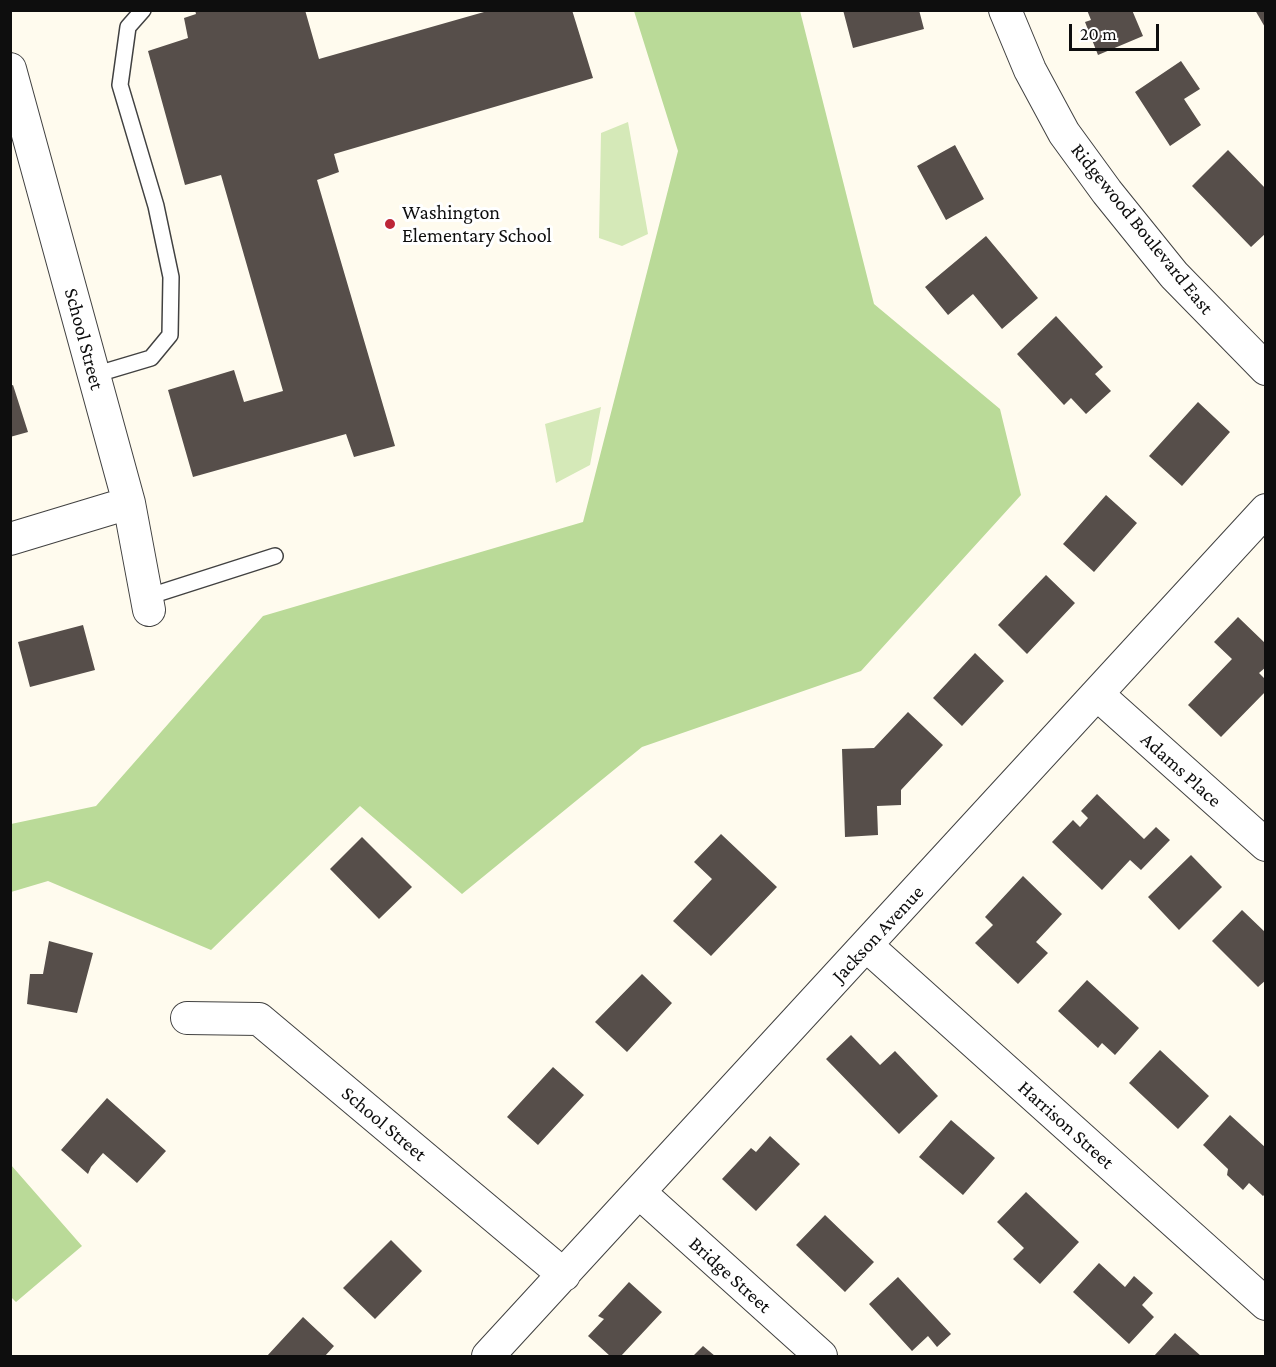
<!DOCTYPE html>
<html>
<head>
<meta charset="utf-8">
<style>
	body { margin:0 }
	#map { position:relative; width:1276px; height:1367px; overflow:hidden; background:#fffbee; font-family:"Crimson Pro",serif }
	canvas { display:block }
	.frame { position:absolute; inset:0; border:12px solid #0e0e0e; pointer-events:none }
	.scale { position:absolute; left:1069px; top:24px; width:90px; height:27px; box-sizing:border-box; border:3px solid #0e0e0e; border-top:0; padding-left:8px; font-size:18px; line-height:21px; white-space:nowrap; color:#0e0e0e; -webkit-text-stroke:4px #fff; paint-order:stroke }
</style>
</head>
<body>
<div id="map">
<canvas width="1276" height="1367"></canvas>
<div class="frame"></div>
<div class="scale">20 m</div>
</div>
<script>
const context = document.querySelector('canvas').getContext('2d');
context.lineJoin = 'round';
function fillPath(path, color) { context.fillStyle = color; context.fill(path, 'evenodd'); }
const poly = rows => new Path2D(rows.map(r => 'M' + r).join(''));
function strokePath(path, color, width, dash) { context.strokeStyle = color; context.lineWidth = width; context.lineCap = dash ? 'butt' : 'round'; context.setLineDash(dash || []); context.stroke(path); }
function write(font, color, halo, rows, align = 'center') {
  context.font = font + ' "Crimson Pro",serif'; context.lineWidth = 6; context.setLineDash([]); context.textBaseline = 'middle'; context.strokeStyle = halo; context.fillStyle = color; for (const [text, x, y, turn = 0] of rows) {
    context.save(); context.translate(x, y); context.rotate((+turn || 0) * Math.PI / 180); context.textAlign = isNaN(turn) ? turn : align; if (halo) context.strokeText(text, 0, 0); context.fillText(text, 0, 0); context.restore();
  }
}
fillPath(poly([
	[628,122,648,234,622,246,599,238,601,133],
	[601,407,590,465,556,483,545,424]
]), '#d5e9b8');
fillPath(poly([
	[634,11,800,11,874,304,1000,409,1021,495,861,671,642,747,462,894,360,806,211,950,48,881,11,892,11,824,96,806,263,616,583,522,678,151],
	[11,1165,82,1246,16,1302,10,1296]
]), '#bada98');
fillPath(poly([
	[195,10,305,10,319,59,491,10,572,10,593,78,334,154,339,172,317,180,395,446,354,457,346,434,193,477,168,390,234,370,244,402,283,391,221,175,185,185,148,51,188,38,184,18,196,14],
	[843,10,919,10,924,29,853,48],
	[1087,10,1132,10,1143,36,1098,55,1085,22,1091,20],
	[1255,10,1266,10,1266,29],
	[1181,61,1200,89,1184,99,1201,125,1170,146,1135,92],
	[955,145,984,199,946,220,917,166],
	[1228,150,1266,189,1266,233,1251,247,1192,186],
	[986,236,1038,298,1002,329,973,294,948,315,925,287],
	[1056,316,1103,367,1095,374,1111,391,1086,414,1071,398,1064,405,1017,354],
	[13,385,28,432,10,437,10,386],
	[1198,402,1230,432,1182,486,1149,456],
	[1106,495,1137,523,1094,572,1063,544],
	[1046,575,1075,603,1027,654,998,625],
	[1238,617,1266,644,1266,667,1259,673,1266,680,1266,691,1221,737,1188,705,1232,659,1214,642],
	[83,625,95,670,30,687,18,642],
	[975,653,1004,681,962,726,933,698],
	[908,712,943,745,901,790,901,805,877,806,878,835,845,837,842,749,874,748],
	[1097,794,1144,839,1156,827,1170,840,1141,870,1130,860,1102,890,1052,842,1073,820,1080,827,1088,818,1081,811],
	[721,834,777,887,711,956,673,921,712,879,694,862],
	[362,837,412,887,379,919,330,869],
	[1191,855,1222,887,1179,930,1148,897],
	[1023,876,1062,914,1036,942,1048,953,1018,984,975,943,993,925,985,917],
	[1242,910,1266,933,1266,980,1258,987,1212,941],
	[49,941,93,953,77,1013,27,1004,30,974,43,974],
	[642,974,672,1003,627,1052,595,1022],
	[1087,980,1139,1028,1115,1055,1102,1043,1098,1048,1058,1011],
	[851,1035,880,1065,895,1051,938,1096,899,1134,826,1059],
	[1160,1050,1209,1096,1178,1129,1129,1083],
	[553,1067,584,1095,538,1145,507,1117],
	[107,1098,166,1151,137,1183,103,1153,91,1167,88,1174,61,1150],
	[1230,1115,1266,1148,1266,1193,1263,1196,1249,1183,1243,1190,1227,1175,1228,1169,1203,1145],
	[951,1120,995,1158,963,1195,919,1157],
	[770,1136,800,1164,756,1211,722,1179,751,1148,756,1152],
	[1026,1192,1079,1242,1040,1284,1013,1259,1024,1248,997,1222],
	[825,1215,874,1262,845,1292,796,1245],
	[391,1240,422,1271,375,1319,343,1288],
	[1099,1263,1125,1287,1134,1276,1153,1293,1142,1305,1154,1317,1129,1344,1073,1292],
	[898,1277,951,1334,937,1347,928,1336,912,1351,869,1304],
	[629,1282,662,1312,621,1356,610,1356,588,1336,604,1319,598,1316],
	[303,1317,334,1346,325,1356,267,1356],
	[1175,1333,1201,1356,1154,1356],
	[703,1346,715,1356,693,1356]
]), '#564e4a');
const lane = poly([
	[94,375,151,358,170,335,171,277,156,206,120,85,128,27,143,10],
	[147,597,275,556]
]);
const street = poly([
	[1005,10,1030,70,1064,133,1107,192,1174,275,1266,369],
	[10,69,129,503,149,610],
	[10,539,129,503],
	[1097,694,1266,845],
	[867,946,1266,1304],
	[187,1018,259,1019,564,1275],
	[640,1193,821,1356],
	[488,1356,1266,510]
]);
strokePath(lane, '#414141', 18);
strokePath(street, '#414141', 34);
strokePath(lane, '#fff', 15);
strokePath(street, '#fff', 32);
for (const [x, y, r, color] of [
	[390,224,6,"#bd2637"]
]) { const dot = new Path2D(); dot.arc(x, y, r, 0, 2 * Math.PI); context.fillStyle = color; context.fill(dot); strokePath(dot, '#fff', 2); }
write('20px', '#0e0e0e', '#fff', [
	["Washington",402,213],
	["Elementary School",402,236]
], 'left');
write('20px', '#0e0e0e', '#fff', [
	["Ridgewood Boulevard East",1142,229,51],
	["School Street",84,339,75],
	["Adams Place",1181,770,42],
	["Jackson Avenue",878,934,-47],
	["School Street",384,1124,40],
	["Harrison Street",1066,1125,42],
	["Bridge Street",730,1275,42]
]);
</script>
</body>
</html>
